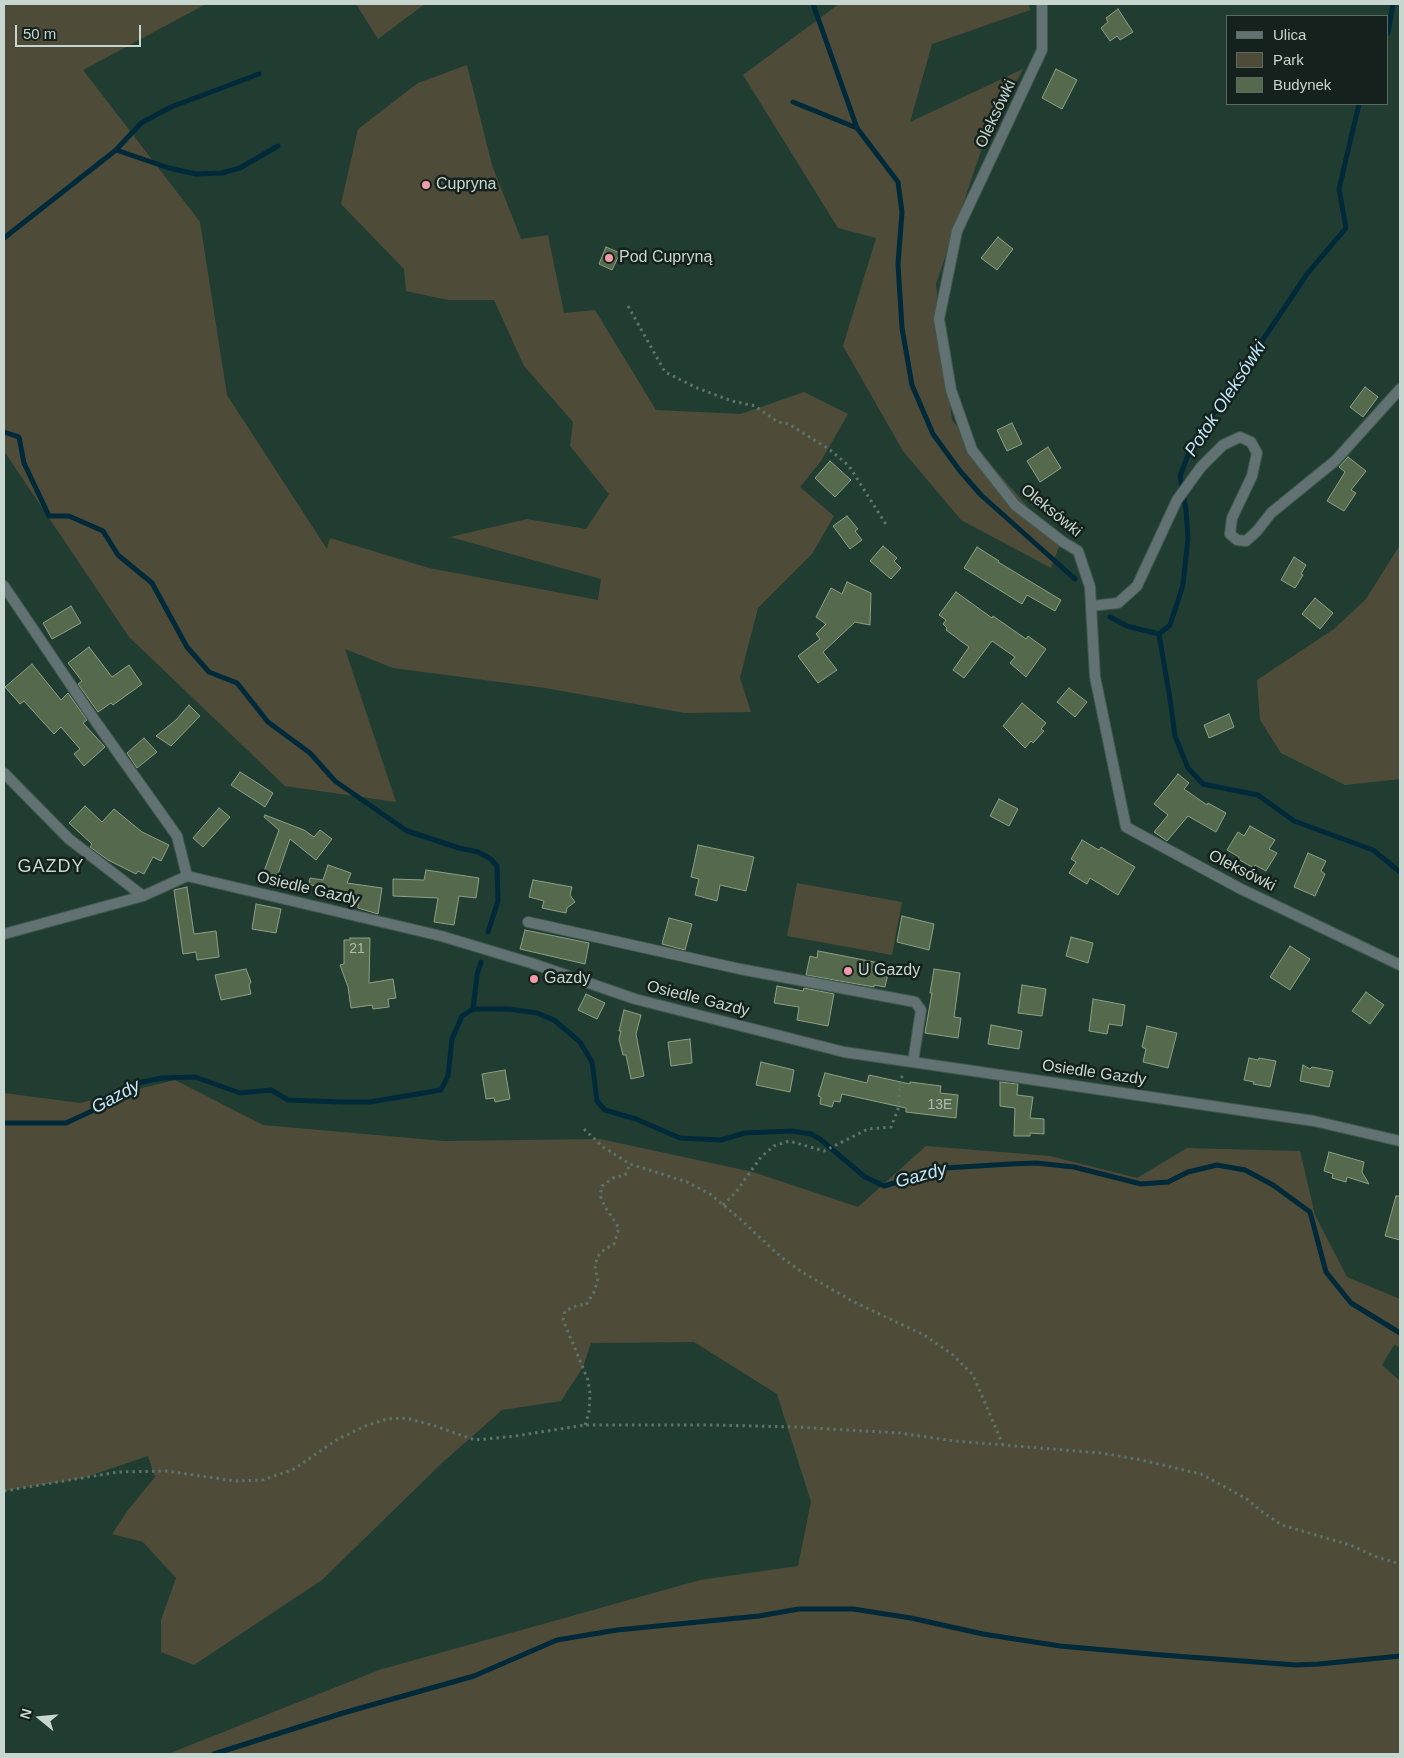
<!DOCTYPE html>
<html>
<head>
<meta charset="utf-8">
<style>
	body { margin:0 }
	#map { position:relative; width:1404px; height:1758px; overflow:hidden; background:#213d32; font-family:Helvetica,sans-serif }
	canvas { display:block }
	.frame { position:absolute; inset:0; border:5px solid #c7d7d0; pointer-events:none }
	.legend { position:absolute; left:1226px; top:15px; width:162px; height:90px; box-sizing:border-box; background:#15211c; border:1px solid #5c6a64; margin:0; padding:6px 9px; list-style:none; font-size:15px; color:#c7d7d0 }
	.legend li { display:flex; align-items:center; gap:10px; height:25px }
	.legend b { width:25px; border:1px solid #5c6a64 }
	.north { position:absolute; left:15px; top:1693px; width:50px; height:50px; -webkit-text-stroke:4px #15211c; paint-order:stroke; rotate:287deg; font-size:14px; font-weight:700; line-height:20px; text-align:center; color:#c7d7d0 }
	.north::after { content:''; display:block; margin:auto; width:18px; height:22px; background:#c7d7d0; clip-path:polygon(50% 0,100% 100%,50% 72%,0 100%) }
	.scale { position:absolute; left:15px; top:25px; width:126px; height:22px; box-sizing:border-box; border:2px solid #c7d7d0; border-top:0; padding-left:6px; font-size:15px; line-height:18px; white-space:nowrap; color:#c7d7d0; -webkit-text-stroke:4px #15211c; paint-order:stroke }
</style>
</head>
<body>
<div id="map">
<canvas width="1404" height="1758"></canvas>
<div class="frame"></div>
<ul class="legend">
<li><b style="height:6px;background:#627172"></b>Ulica</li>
<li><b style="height:14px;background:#4e4c38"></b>Park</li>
<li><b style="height:14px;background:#55694c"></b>Budynek</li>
</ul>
<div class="north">N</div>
<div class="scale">50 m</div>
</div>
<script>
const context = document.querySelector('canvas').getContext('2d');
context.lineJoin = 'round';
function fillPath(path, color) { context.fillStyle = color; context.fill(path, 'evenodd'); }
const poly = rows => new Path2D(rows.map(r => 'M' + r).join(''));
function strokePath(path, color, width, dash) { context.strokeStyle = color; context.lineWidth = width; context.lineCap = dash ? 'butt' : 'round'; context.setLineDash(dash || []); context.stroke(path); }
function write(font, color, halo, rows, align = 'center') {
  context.font = font + ' Helvetica,sans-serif'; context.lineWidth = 5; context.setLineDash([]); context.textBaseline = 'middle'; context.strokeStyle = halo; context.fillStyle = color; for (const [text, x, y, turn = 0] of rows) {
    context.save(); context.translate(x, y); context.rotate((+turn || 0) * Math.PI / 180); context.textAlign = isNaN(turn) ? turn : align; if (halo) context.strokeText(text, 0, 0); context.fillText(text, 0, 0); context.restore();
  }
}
fillPath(poly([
	[4,4,206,4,83,70,200,222,227,395,327,549,330,538,429,568,598,600,601,579,450,537,527,519,586,529,609,494,570,446,573,422,524,366,494,300,448,300,406,291,404,269,341,204,358,129,418,83,467,65,492,165,521,239,548,235,564,313,595,310,656,410,741,414,804,392,848,414,821,461,800,487,834,516,812,554,758,608,740,678,751,712,685,713,545,688,393,668,345,649,396,802,285,786,129,637,4,451],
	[356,4,425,4,378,39],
	[839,4,1029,4,1030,10,932,44,910,122,1023,69,984,142,936,284,952,420,1060,544,1051,568,961,520,903,451,843,346,876,238,838,228,743,75],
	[1400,545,1400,779,1345,785,1281,753,1260,720,1257,680,1334,629,1366,599],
	[797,883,902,902,892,955,787,936],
	[175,1080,263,1125,444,1141,600,1139,753,1172,858,1207,926,1146,1050,1156,1137,1178,1187,1148,1300,1151,1315,1215,1347,1277,1400,1299,1400,1347,1394,1345,1382,1365,1400,1381,1400,1754,168,1754,379,1670,700,1580,798,1566,811,1502,777,1394,694,1342,591,1343,583,1367,561,1401,502,1410,442,1463,322,1580,194,1665,161,1652,161,1620,176,1578,143,1542,112,1534,128,1510,155,1477,148,1456,83,1478,4,1491,4,1093,80,1103]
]), '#4e4c38');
strokePath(poly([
	[813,4,857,128,898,182,902,212,898,264,902,328,912,385,933,434,960,471,981,495,1075,579],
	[1388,33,1393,4],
	[793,102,857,128],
	[1359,104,1339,189,1346,228,1307,274,1191,447,1180,476,1186,510,1188,538,1183,585,1170,625,1159,634,1170,699,1175,736,1188,768,1203,784,1258,795,1294,821,1373,850,1400,872],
	[116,150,169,168,196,174,222,173,240,168,278,146],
	[4,238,116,150,141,123,171,107,259,74],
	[4,432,19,437,24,463,49,516,69,516,103,531,118,555,152,583,187,647,209,672,237,683,268,722,310,753,335,781,407,831,459,848,478,852,491,859,497,866,498,901,488,932],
	[1110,617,1127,626,1159,634],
	[473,1009,477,975,481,962],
	[4,1123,66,1123,109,1103,137,1083,162,1078,195,1077,240,1093,271,1090,288,1100,342,1102,370,1102,441,1090,448,1076,452,1039,462,1016,473,1009,509,1009,537,1013,554,1020,580,1042,592,1062,597,1101,605,1110,636,1119,680,1138,721,1140,745,1133,792,1131,811,1134,820,1139,865,1177,884,1186,945,1168,1011,1164,1036,1163,1074,1167,1141,1184,1168,1182,1188,1172,1217,1165,1245,1170,1273,1185,1310,1212,1326,1272,1351,1303,1400,1333],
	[214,1754,343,1713,474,1676,557,1640,617,1630,759,1616,799,1609,853,1609,911,1618,983,1634,1060,1646,1162,1655,1296,1665,1319,1664,1400,1656]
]), '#002939', 5);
const building = poly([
	[1118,9,1133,32,1120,40,1117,36,1110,41,1101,28,1108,22,1106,18,1118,9],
	[1056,69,1077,80,1062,109,1042,98,1056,69],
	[998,237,1013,249,997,270,981,258,998,237],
	[606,247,620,253,612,270,599,264,606,247],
	[1365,387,1378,397,1363,417,1350,407,1365,387],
	[1012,423,1022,444,1007,451,997,430,1012,423],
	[1048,447,1061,468,1040,482,1027,461,1048,447],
	[1348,457,1366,471,1351,490,1356,493,1344,511,1327,501,1345,472,1339,467,1348,457],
	[830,461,851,480,835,497,815,478,830,461],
	[847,516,858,529,855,531,862,540,850,549,833,526,847,516],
	[883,546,897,558,894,561,901,568,891,579,870,561,883,546],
	[977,547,999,561,998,562,1061,600,1055,611,1027,595,1022,604,964,568,977,547],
	[1294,557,1306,565,1301,574,1303,575,1295,588,1281,580,1294,557],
	[847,582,871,593,870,625,855,622,823,652,837,670,818,683,798,656,820,639,816,634,826,624,816,617,831,588,842,594,847,582],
	[956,592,992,618,993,616,1026,639,1028,636,1046,649,1026,677,1010,663,1015,657,992,641,964,678,953,670,969,647,946,630,947,628,943,624,946,620,939,615,956,592],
	[1315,598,1333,613,1320,629,1302,614,1315,598],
	[71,606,81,623,52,639,43,623,71,606],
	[89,647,112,677,129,665,142,684,113,705,111,703,98,712,78,684,82,681,68,663,89,647],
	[32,664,61,700,68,693,87,720,83,723,105,747,84,766,74,754,80,749,61,727,54,734,24,701,20,704,5,687,32,664],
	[1069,688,1087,702,1075,717,1057,702,1069,688],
	[1022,703,1046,723,1041,729,1044,731,1033,743,1031,741,1025,748,1003,726,1022,703],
	[189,705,200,716,171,746,156,736,176,720,189,705],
	[1229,714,1234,727,1209,738,1204,725,1229,714],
	[144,738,157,752,137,768,127,753,144,738],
	[240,772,273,793,265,807,231,785,240,772],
	[1178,774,1189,783,1184,789,1207,805,1208,803,1226,813,1216,832,1188,816,1167,841,1154,832,1168,815,1154,804,1178,774],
	[999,799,1018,809,1009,826,990,816,999,799],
	[85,806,102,822,114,809,142,832,169,845,161,861,153,857,144,874,138,871,136,874,108,860,90,847,92,844,69,823,85,806],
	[219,808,230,817,203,847,193,838,219,808],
	[265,815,304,830,314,837,320,830,332,839,316,860,290,839,277,877,263,874,279,830,264,817,265,815],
	[1250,826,1275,840,1269,849,1277,853,1266,871,1255,865,1254,868,1238,859,1239,857,1227,850,1238,832,1244,836,1250,826],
	[1082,840,1099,850,1101,847,1135,867,1118,895,1090,878,1087,884,1069,873,1076,862,1071,859,1082,840],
	[698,845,754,857,746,891,720,885,717,901,695,895,699,879,691,877,698,845],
	[1308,853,1326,861,1321,871,1325,874,1315,896,1294,887,1308,853],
	[328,865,351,873,347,883,382,888,378,914,358,908,358,901,309,884,310,878,323,880,328,865],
	[426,870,479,878,476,898,459,896,454,925,434,922,438,898,393,896,393,879,424,880,426,870],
	[533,880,572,887,570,895,575,902,567,908,566,913,542,908,544,901,529,897,533,880],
	[187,887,194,934,216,931,219,957,197,960,196,952,183,954,174,890,187,887],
	[256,904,281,909,276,933,252,929,256,904],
	[902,916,934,924,929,950,897,942,902,916],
	[669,918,692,924,685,950,662,944,669,918],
	[525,930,589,943,585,964,520,949,525,930],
	[1071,937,1093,943,1088,963,1066,956,1071,937],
	[350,938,370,938,369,983,393,979,396,998,388,999,389,1007,373,1009,372,1005,351,1008,348,987,340,965,344,964,344,940,350,940,350,938],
	[1290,946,1310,959,1290,990,1270,977,1290,946],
	[818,951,890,965,885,987,874,985,874,987,806,975,810,956,817,958,818,951],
	[246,969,251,982,249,985,251,994,221,1000,215,975,246,969],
	[934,969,960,973,954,1017,961,1018,958,1038,925,1033,932,993,930,993,934,969],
	[1022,985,1046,989,1042,1016,1018,1013,1022,985],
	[777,986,803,991,804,988,834,994,828,1026,797,1020,799,1007,774,1003,777,986],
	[1366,992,1384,1005,1370,1024,1352,1011,1366,992],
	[586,994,605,1003,597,1019,578,1010,586,994],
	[1093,999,1125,1005,1122,1026,1109,1024,1107,1034,1089,1031,1093,999],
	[624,1010,641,1015,636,1034,644,1076,631,1079,626,1055,623,1055,619,1039,621,1031,619,1031,624,1010],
	[991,1025,1022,1031,1019,1049,988,1044,991,1025],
	[1147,1026,1177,1033,1168,1068,1143,1062,1146,1049,1142,1047,1147,1026],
	[690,1039,692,1063,671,1066,668,1042,690,1039],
	[1249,1058,1258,1060,1259,1058,1276,1061,1270,1087,1253,1084,1254,1082,1244,1080,1249,1058],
	[761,1062,794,1070,790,1092,756,1085,761,1062],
	[1303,1065,1310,1069,1312,1067,1333,1071,1329,1087,1300,1081,1303,1065],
	[505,1070,510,1099,495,1102,494,1098,486,1099,482,1074,505,1070],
	[825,1073,867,1083,869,1075,910,1084,910,1082,941,1086,940,1093,958,1095,956,1118,906,1112,906,1108,842,1094,840,1102,834,1101,832,1107,820,1104,821,1097,818,1096,825,1073],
	[1000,1082,1018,1084,1017,1095,1033,1097,1030,1118,1044,1119,1044,1134,1030,1133,1030,1136,1014,1136,1015,1108,1000,1106,1000,1082],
	[1329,1152,1364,1162,1362,1172,1369,1184,1347,1177,1346,1182,1332,1178,1333,1174,1324,1171,1329,1152],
	[1396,1196,1400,1196,1400,1240,1385,1236,1396,1196]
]);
fillPath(building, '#55694c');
strokePath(building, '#8e9f86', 1);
const street = poly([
	[1042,4,1042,50,957,231,939,319,951,390,972,450,1015,505,1063,542,1078,551,1090,587,1095,677,1126,827,1241,889,1400,965],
	[4,586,96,722,177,836,187,876],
	[1091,606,1118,603,1137,586,1177,500,1201,467,1223,445,1240,437,1251,442,1257,453,1252,476,1232,518,1230,534,1237,540,1246,541,1257,531,1271,513,1335,461,1400,389],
	[4,773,69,839,143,896],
	[528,922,740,969,915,1002,921,1010,913,1062],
	[4,934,143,896,187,876,441,936,531,963,635,999,844,1052,1314,1121,1400,1141]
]);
strokePath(street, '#3f594e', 12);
strokePath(poly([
	[628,306,665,372,697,388,732,401,755,406,778,422,789,424,830,450,849,466,887,526],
	[584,1129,603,1147,630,1164,687,1182,710,1194,739,1218,781,1257,802,1272,852,1301,924,1335,952,1354,973,1375,1003,1445],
	[723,1205,736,1192,761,1157,774,1146,789,1141,824,1151,868,1129,891,1127,898,1109,901,1078,904,1074],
	[585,1425,589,1412,590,1394,588,1380,563,1320,565,1311,578,1305,586,1305,594,1292,598,1279,595,1269,597,1257,605,1249,614,1244,619,1228,604,1205,600,1195,602,1186,613,1178,625,1175,630,1164],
	[4,1491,118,1472,166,1471,236,1481,263,1480,294,1469,338,1439,365,1426,387,1419,406,1418,435,1426,475,1440,516,1436,585,1425,712,1425,796,1427,900,1433,954,1441,1101,1453,1141,1460,1201,1474,1247,1499,1261,1511,1282,1525,1353,1546,1374,1556,1400,1564]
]), '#5b7369', 3, [2.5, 4]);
strokePath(street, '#627172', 10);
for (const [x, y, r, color] of [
	[426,185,5,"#f39aa8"],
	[609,258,5,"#f39aa8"],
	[848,971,5,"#f39aa8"],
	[534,979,5,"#f39aa8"]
]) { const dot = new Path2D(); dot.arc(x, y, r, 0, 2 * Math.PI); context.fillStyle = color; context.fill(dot); strokePath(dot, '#15211c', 2); }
write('14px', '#aabcaf', null, [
	["21",357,949],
	["13E",940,1105]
]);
write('16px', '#c7d7d0', '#15211c', [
	["Oleksówki",996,114,-65],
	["Oleksówki",1051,511,39],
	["Oleksówki",1242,871,27],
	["Osiedle Gazdy",308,889,13],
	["Osiedle Gazdy",698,999,14],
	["Osiedle Gazdy",1094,1073,8]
]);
write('16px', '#c7d7d0', '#15211c', [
	["Cupryna",436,185],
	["Pod Cupryną",619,258],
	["U Gazdy",858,971],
	["Gazdy",544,979]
], 'left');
write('italic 18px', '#c0e8fb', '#15211c', [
	["Potok Oleksówki",1226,399,-57],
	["Gazdy",116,1097,-28],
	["Gazdy",921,1176,-15]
]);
context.letterSpacing = '1px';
write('18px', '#c7d7d0', '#15211c', [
	["GAZDY",51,867]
]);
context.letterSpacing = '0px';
</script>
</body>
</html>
